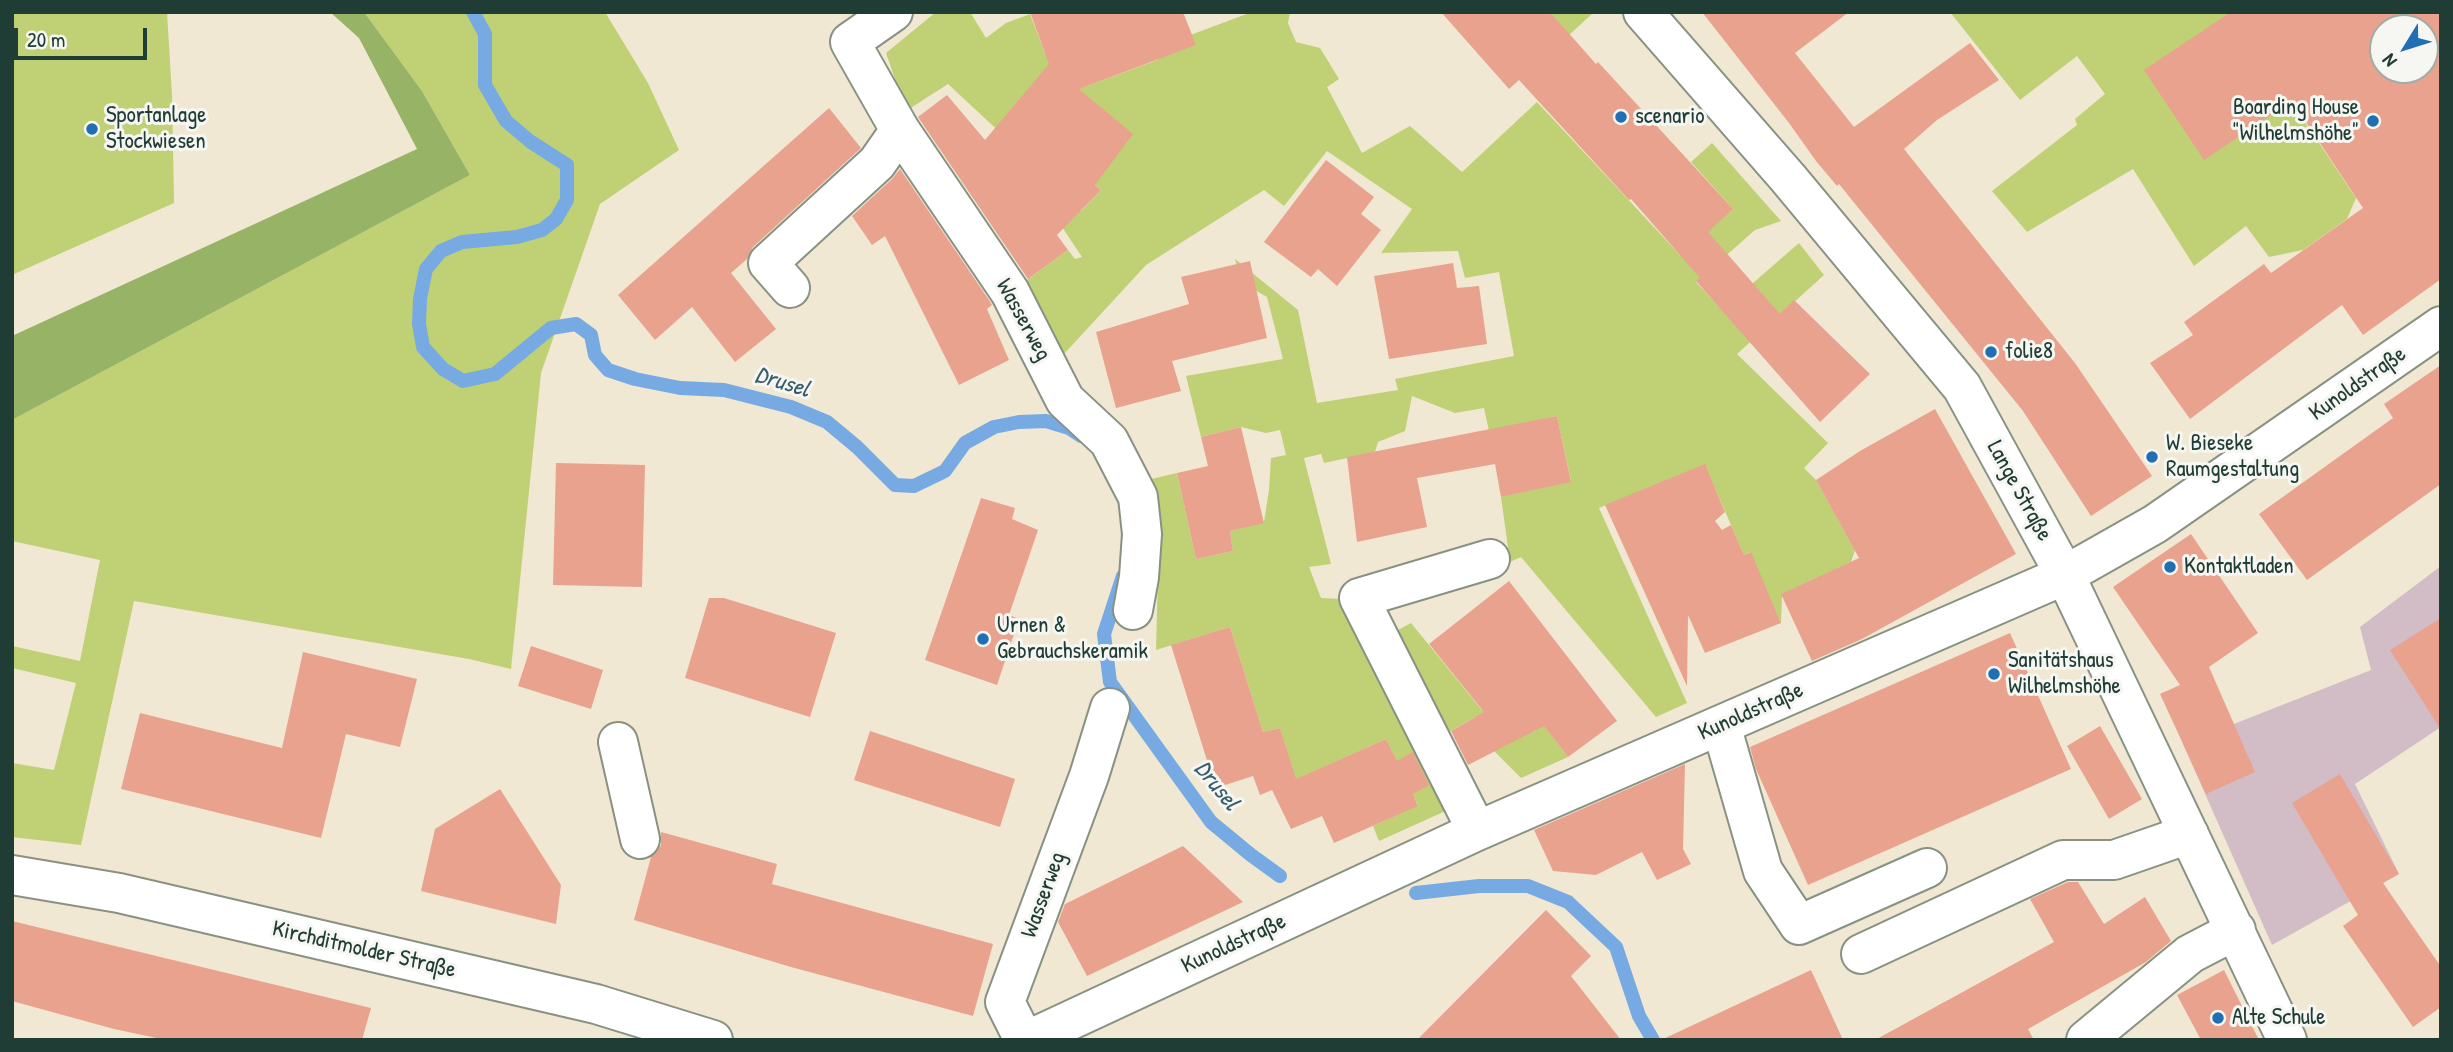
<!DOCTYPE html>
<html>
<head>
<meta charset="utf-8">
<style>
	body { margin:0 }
	#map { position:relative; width:2453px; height:1052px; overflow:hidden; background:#f0e8d2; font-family:"Patrick Hand",sans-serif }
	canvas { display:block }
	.frame { position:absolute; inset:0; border:14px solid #1f3d34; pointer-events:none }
	.north { position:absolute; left:2369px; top:14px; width:70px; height:70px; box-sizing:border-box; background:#f6f6f2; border:2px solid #a0aca6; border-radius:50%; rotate:232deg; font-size:19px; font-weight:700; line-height:28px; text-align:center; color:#1f3d34 }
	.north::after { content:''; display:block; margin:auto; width:24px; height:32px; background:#1f6fb2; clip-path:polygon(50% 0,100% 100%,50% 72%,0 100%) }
	.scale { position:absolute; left:14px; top:28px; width:133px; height:32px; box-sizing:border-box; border:4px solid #1f3d34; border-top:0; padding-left:9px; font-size:21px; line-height:24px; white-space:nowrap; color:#1f3d34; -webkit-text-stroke:5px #f6f6f2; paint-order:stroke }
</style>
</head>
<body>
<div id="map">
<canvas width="2453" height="1052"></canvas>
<div class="frame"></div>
<div class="north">N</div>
<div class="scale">20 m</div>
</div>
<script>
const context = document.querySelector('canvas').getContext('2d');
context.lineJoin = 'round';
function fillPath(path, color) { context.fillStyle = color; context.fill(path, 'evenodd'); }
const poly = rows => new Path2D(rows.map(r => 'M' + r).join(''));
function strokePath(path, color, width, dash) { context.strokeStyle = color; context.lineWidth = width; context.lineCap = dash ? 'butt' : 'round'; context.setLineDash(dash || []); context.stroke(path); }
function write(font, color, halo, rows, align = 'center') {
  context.font = font + ' "Patrick Hand",sans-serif'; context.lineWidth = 6; context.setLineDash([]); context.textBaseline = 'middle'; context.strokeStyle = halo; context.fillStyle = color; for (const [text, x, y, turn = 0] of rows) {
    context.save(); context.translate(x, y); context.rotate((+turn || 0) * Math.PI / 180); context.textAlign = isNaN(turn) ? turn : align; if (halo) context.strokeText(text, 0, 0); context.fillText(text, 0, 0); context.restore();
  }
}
fillPath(poly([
	[2441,566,2441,727,2355,784,2399,874,2272,945,2183,744,2371,670,2360,627]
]), '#d2bdc7');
fillPath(poly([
	[12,12,167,12,172,95,174,203,12,275],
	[364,12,605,12,648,83,679,150,600,204,541,373,511,669,469,659,134,601,81,845,12,837,12,763,54,770,76,683,12,668,12,646,80,661,100,560,12,541,12,420,470,175,422,91],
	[936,12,970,12,986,38,1006,23,1030,14,1045,53,1087,86,1157,60,1185,37,1252,12,1290,12,1288,23,1296,42,1320,48,1339,79,1327,87,1362,153,1410,126,1462,172,1537,102,1680,255,1733,209,1691,162,1712,143,1781,221,1755,230,1696,282,1722,310,1799,243,1824,275,1737,354,1828,443,1804,468,1816,480,1855,550,1851,562,1782,594,1781,623,1750,552,1744,555,1705,465,1599,508,1687,703,1656,717,1521,557,1510,562,1501,497,1571,481,1557,416,1489,431,1484,408,1455,413,1412,396,1405,431,1378,442,1375,452,1324,463,1321,454,1304,458,1331,564,1309,567,1321,598,1341,599,1450,809,1379,841,1373,826,1418,805,1386,739,1279,787,1288,755,1280,728,1263,732,1230,627,1156,650,1159,533,1147,480,1177,473,1196,559,1233,551,1230,531,1264,522,1269,490,1271,458,1286,455,1280,430,1266,433,1241,427,1201,437,1186,376,1283,359,1267,297,1241,282,1235,259,1298,310,1317,403,1398,390,1395,379,1514,356,1499,272,1465,278,1458,251,1381,253,1412,209,1327,151,1284,206,1264,190,1146,265,1064,354,1027,280,1068,250,1075,259,1082,257,1052,212,1067,198,1081,211,1101,190,1063,155,1033,163,948,84,906,111,886,53],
	[1550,12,1592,12,1593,13,1569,35],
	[1950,12,2231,12,2356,198,2347,219,2303,250,2269,257,2246,226,2194,266,2133,169,2027,232,1992,191,2077,125,2075,119,2105,94,2077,56,2020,100],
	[1411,623,1482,710,1513,685,1568,757,1521,778,1495,752,1475,717,1442,736,1389,635]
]), '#bfd174');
fillPath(poly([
	[330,12,364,12,422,91,470,175,12,420,12,336,417,149,359,38]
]), '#97b366');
strokePath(poly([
	[473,12,485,34,485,85,506,121,531,142,567,165,567,200,556,219,542,230,517,237,462,242,441,251,426,269,420,299,419,324,423,347,443,369,463,381,495,374,551,328,576,324,591,335,595,355,608,370,635,379,680,388,724,390,791,407,827,422,857,447,895,485,914,486,945,471,965,443,994,427,1019,422,1046,421,1069,428,1081,436],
	[1123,576,1104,634,1110,682,1211,822,1251,855,1280,876],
	[1416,893,1479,886,1528,886,1568,902,1616,947,1639,1016,1653,1040]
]), '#77aae3', 14);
fillPath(poly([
	[1030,12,1183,12,1196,45,1079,89,1133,134,1095,185,1101,190,1057,235,1068,250,1028,279,918,117,947,95,985,140,1049,64],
	[1441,12,1550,12,1596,64,1598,62,1733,209,1708,232,1780,314,1794,300,1870,374,1820,422,1696,281,1700,278,1631,199,1629,200,1519,80,1509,89],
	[1702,12,1849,12,1795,53,1854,127,1970,43,1999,80,1937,120,1904,149,2075,363,2152,476,2091,516,2023,411,1839,184,1837,186,1816,161,1789,123],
	[2231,12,2441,12,2441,279,2363,335,2342,305,2190,419,2150,363,2193,335,2184,322,2264,264,2271,273,2363,208,2292,101,2204,160,2144,70],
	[2383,28,2425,28,2425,70,2383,70],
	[829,108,861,148,753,247,747,259,731,273,776,329,735,362,692,307,655,340,618,295],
	[1326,160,1374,197,1361,214,1381,230,1337,286,1318,269,1311,277,1264,242],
	[900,169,991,303,992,305,987,309,1009,360,959,385,885,236,872,245,852,216,892,179],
	[1250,261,1267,338,1172,361,1181,391,1116,408,1096,332,1189,304,1181,277],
	[1453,263,1457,288,1479,286,1487,344,1389,359,1374,276],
	[2441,365,2441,484,2307,580,2259,514,2393,418,2384,404],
	[1935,409,2016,554,1862,639,1812,661,1781,594,1859,558,1816,480,1860,451],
	[1557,416,1571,482,1501,497,1495,464,1417,478,1427,527,1357,542,1347,457],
	[1241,427,1264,523,1230,531,1233,551,1196,559,1177,473,1208,466,1201,437],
	[556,463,645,465,642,587,553,585],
	[1705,464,1725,512,1715,521,1722,530,1731,525,1744,555,1751,552,1781,623,1705,653,1688,615,1687,686,1605,505],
	[981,498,1015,508,1012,519,1038,530,1009,615,1019,619,997,685,925,660],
	[2191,534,2258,633,2209,667,2255,772,2206,794,2160,694,2180,685,2113,587],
	[1509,581,1617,721,1568,757,1544,726,1468,765,1451,731,1484,712,1429,644],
	[709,598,724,598,836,633,810,717,685,678],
	[2441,618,2441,730,2390,650],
	[1230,627,1263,732,1280,728,1296,779,1386,739,1397,761,1413,752,1429,785,1413,794,1418,806,1334,843,1322,816,1291,829,1272,790,1260,795,1253,776,1222,786,1210,770,1171,645],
	[2010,633,2071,769,1808,885,1756,769,1750,747],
	[531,646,603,670,591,709,518,686],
	[303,652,417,679,400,747,346,734,321,838,121,789,140,713,282,748],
	[2100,726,2142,799,2109,819,2067,746],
	[870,731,1015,779,1000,827,854,780],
	[1685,764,1683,849,1691,864,1657,880,1642,852,1596,875,1553,871,1534,830],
	[2340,774,2399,874,2383,883,2441,967,2441,1007,2413,1027,2343,926,2358,915,2292,803],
	[500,789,561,885,556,924,421,891,435,829],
	[661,832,777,864,772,884,993,944,973,1016,791,967,634,920,651,857,661,845],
	[1183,846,1243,902,1087,976,1058,922,1065,904],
	[2068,882,2078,882,2104,924,2145,897,2171,941,2146,962,2028,1029,2034,1040,1875,1040,2054,942,2030,899],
	[1546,910,1591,956,1571,976,1621,1040,1417,1040],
	[12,921,371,1008,362,1040,166,1040,114,1029,12,1001],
	[1811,970,1843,1040,1661,1040],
	[2224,970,2259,1040,2201,1040,2177,995]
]), '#e9a28e');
const minor = poly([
	[893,12,850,42,900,130,1010,292,1065,400,1109,441,1138,497,1142,534,1139,577,1133,610],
	[1643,12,1788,178,1962,387,2065,575,2287,1040],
	[790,288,768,263,877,163,900,130],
	[1721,725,1763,871,1799,925,1927,868],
	[618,742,640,839],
	[1477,831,1359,598,1490,559],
	[12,875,119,893,596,1004,713,1040],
	[1861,954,2063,860,2114,860,2189,834],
	[1024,1040,1005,1002,1089,776,1110,708],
	[1028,1040,1477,831,2065,575,2155,524,2441,326],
	[2086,1040,2190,954,2236,930]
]);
strokePath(minor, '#889283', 42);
strokePath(minor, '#fff', 38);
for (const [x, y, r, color] of [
	[1621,117,7,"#1f6fb2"],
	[2373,121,7,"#1f6fb2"],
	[92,129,7,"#1f6fb2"],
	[1991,352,7,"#1f6fb2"],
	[2152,457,7,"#1f6fb2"],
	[2170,567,7,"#1f6fb2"],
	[983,639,7,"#1f6fb2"],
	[1994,674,7,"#1f6fb2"],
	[2218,1018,7,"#1f6fb2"]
]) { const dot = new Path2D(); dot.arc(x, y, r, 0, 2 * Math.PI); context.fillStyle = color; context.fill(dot); strokePath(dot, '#f6f6f2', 2.5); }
write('23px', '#1f3d34', '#f6f6f2', [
	["Boarding House",2359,108,"right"],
	["\"Wilhelmshöhe\"",2359,134,"right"],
	["Sportanlage",106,116],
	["Stockwiesen",106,142],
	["scenario",1635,117],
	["folie8",2005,352],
	["W. Bieseke",2166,444],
	["Raumgestaltung",2166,470],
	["Kontaktladen",2184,567],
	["Urnen &",997,626],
	["Gebrauchskeramik",997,652],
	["Sanitätshaus",2008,661],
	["Wilhelmshöhe",2008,687],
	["Alte Schule",2232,1018]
], 'left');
write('23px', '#1f3d34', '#f6f6f2', [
	["Wasserweg",1023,320,61],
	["Kunoldstraße",2358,384,-35],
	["Lange Straße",2019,491,61],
	["Kunoldstraße",1751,712,-24],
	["Wasserweg",1044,895,-70],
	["Kunoldstraße",1234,944,-25],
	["Kirchditmolder Straße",364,950,13]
]);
write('italic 24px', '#395e69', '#f6f6f2', [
	["Drusel",782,383,17],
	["Drusel",1216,786,51]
]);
</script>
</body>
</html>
